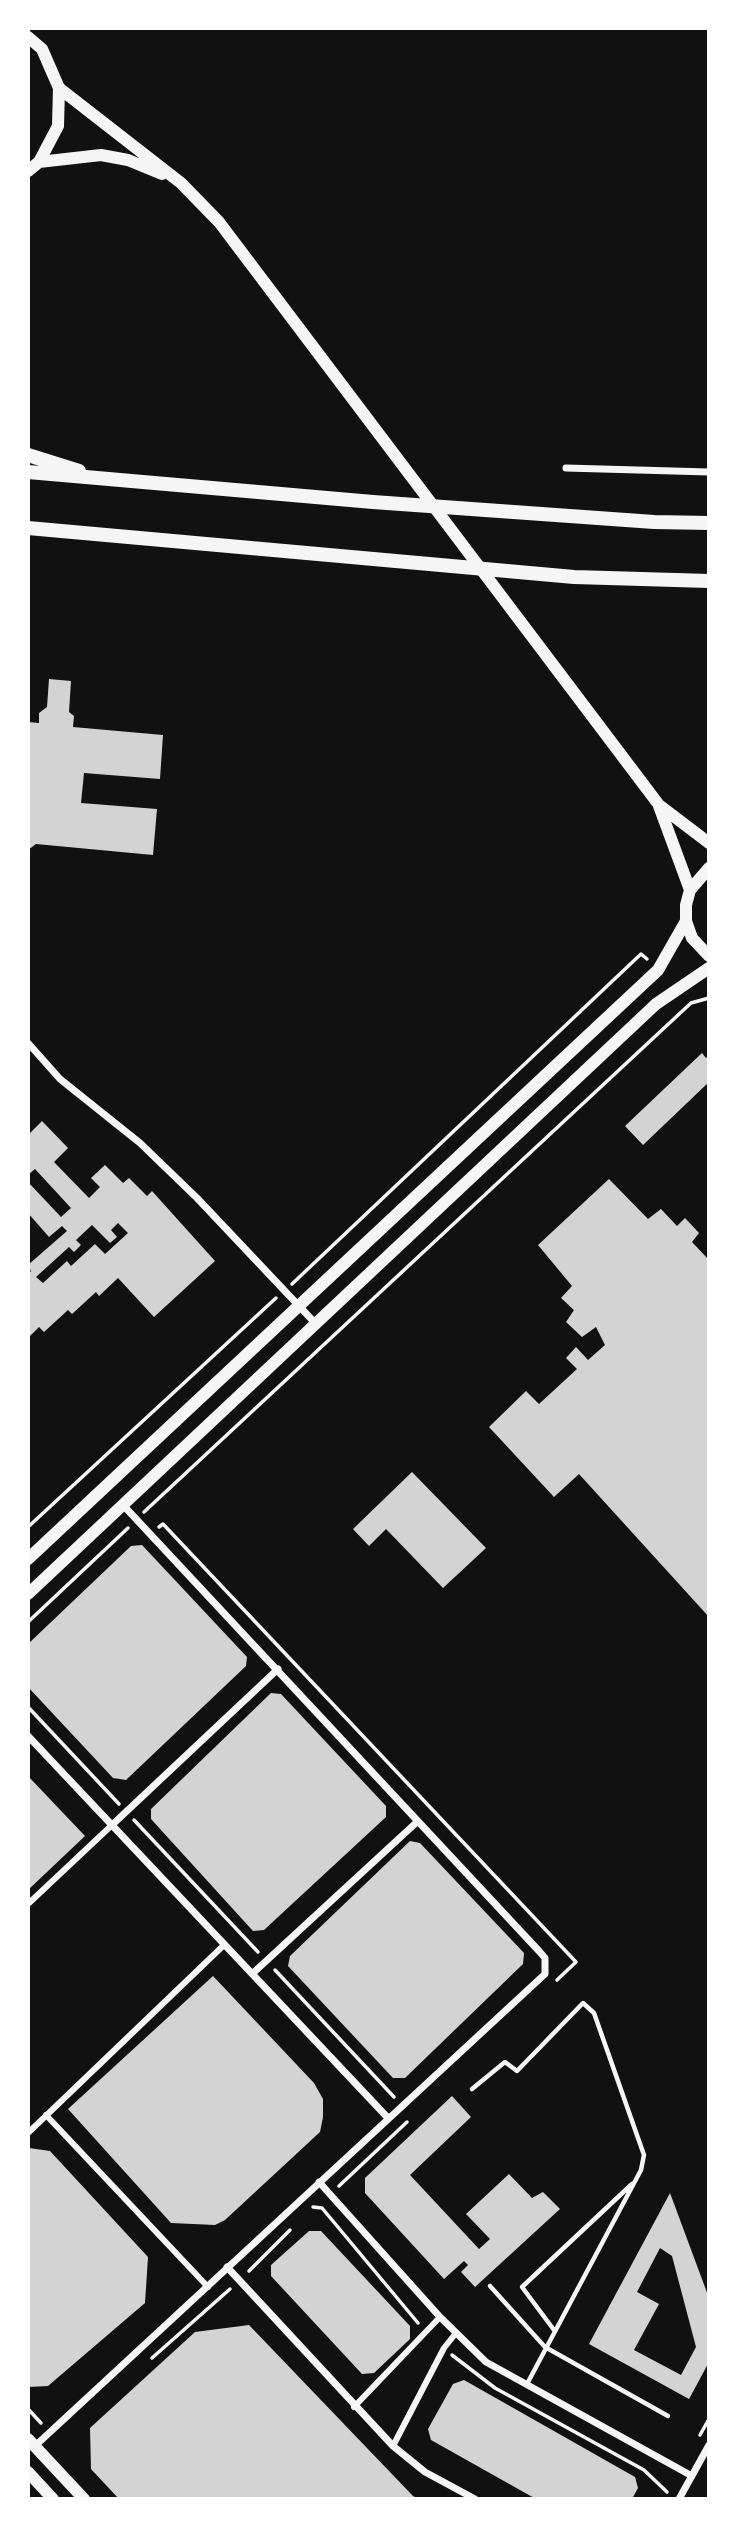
<!DOCTYPE html>
<html>
<head>
<meta charset="utf-8">
<style>
	body { margin:0 }
	#map { position:relative; width:737px; height:2527px; overflow:hidden; background:#111; font-family:Mulish,sans-serif }
	canvas { display:block }
	.frame { position:absolute; inset:0; border:30px solid #fff; pointer-events:none }
</style>
</head>
<body>
<div id="map">
<canvas width="737" height="2527"></canvas>
<div class="frame"></div>
</div>
<script>
const context = document.querySelector('canvas').getContext('2d');
context.lineJoin = 'round';
function fillPath(path, color) { context.fillStyle = color; context.fill(path, 'evenodd'); }
const poly = rows => new Path2D(rows.map(r => 'M' + r).join(''));
function strokePath(path, color, width, dash) { context.strokeStyle = color; context.lineWidth = width; context.lineCap = dash ? 'butt' : 'round'; context.setLineDash(dash || []); context.stroke(path); }
fillPath(poly([
	[49,679,71,681,69,712,74,716,73,727,163,735,160,779,84,773,81,803,157,809,153,855,36,844,28,850,28,722,39,723,39,713,47,707],
	[702,1053,706,1058,709,1055,709,1082,643,1145,625,1126],
	[42,1121,68,1148,54,1162,89,1198,100,1187,91,1178,105,1165,123,1183,129,1178,147,1196,152,1191,215,1261,154,1317,118,1278,99,1296,96,1292,72,1314,68,1310,44,1332,39,1327,28,1338,28,1274,31,1271,28,1265,67,1231,62,1226,49,1237,28,1213,28,1182,61,1217,71,1208,35,1169,28,1175,28,1135],
	[118,1223,128,1233,105,1254,95,1244,71,1266,67,1261,43,1283,36,1277,69,1247,74,1252,81,1245,76,1240,92,1225,110,1243,117,1237,111,1230],
	[609,1179,648,1219,661,1209,677,1226,685,1218,699,1233,692,1242,709,1260,709,1617,579,1474,554,1497,489,1427,526,1391,539,1404,577,1369,566,1358,576,1347,588,1360,605,1345,596,1327,582,1337,566,1322,574,1310,561,1298,572,1286,538,1245],
	[412,1472,486,1548,443,1588,386,1529,369,1546,353,1529],
	[142,1545,247,1657,246,1666,126,1780,113,1778,28,1687,28,1644,131,1546],
	[271,1693,281,1694,386,1806,386,1817,264,1930,253,1931,151,1819,151,1809],
	[28,1776,85,1836,28,1890],
	[410,1841,420,1843,524,1953,523,1964,405,2078,393,2078,288,1966,290,1956],
	[213,1976,314,2083,323,2099,323,2117,320,2132,225,2220,215,2225,171,2223,68,2109],
	[452,2096,471,2117,410,2175,479,2249,490,2239,466,2214,509,2174,532,2198,543,2192,560,2209,475,2287,461,2272,468,2265,464,2261,444,2279,365,2193,365,2178],
	[29,2148,50,2151,148,2257,145,2303,48,2386,28,2387],
	[670,2193,709,2298,709,2362,689,2399,589,2344],
	[660,2248,672,2256,696,2347,681,2375,634,2350,659,2304,637,2292],
	[309,2231,321,2231,410,2326,410,2339,374,2373,362,2374,271,2276,271,2265],
	[249,2325,413,2496,419,2499,119,2499,91,2469,90,2428,195,2332],
	[464,2380,635,2477,638,2488,632,2499,536,2499,431,2440,428,2429,453,2384]
]), '#d3d3d3');
strokePath(poly([
	[292,1284,641,954,647,959],
	[144,1512,691,1003,709,998],
	[28,1527,276,1298],
	[159,1527,163,1524,576,1962,557,1980],
	[28,1622,128,1528],
	[28,1707,119,1804],
	[134,1820,258,1952],
	[275,1970,394,2097],
	[339,2186,407,2122],
	[313,2207,322,2208,418,2323],
	[249,2271,290,2230],
	[452,2355,495,2388,644,2470,667,2492],
	[152,2358,230,2289],
	[28,2409,41,2423],
	[700,2435,709,2419]
]), '#f5f5f5', 3.5);
strokePath(poly([
	[472,2089,505,2062,517,2071,583,2003,594,2013,644,2155,641,2170,527,2384],
	[490,2286,545,2347,668,2416],
	[554,2330,522,2287,632,2184]
]), '#f5f5f5', 4.5);
strokePath(poly([
	[28,1904,112,1825],
	[46,2115,208,2287],
	[28,2133,224,1945],
	[354,2407,440,2317],
	[393,2446,444,2348,456,2333]
]), '#f5f5f5', 6);
strokePath(poly([
	[566,468,709,472],
	[28,1043,60,1079,140,1143,197,1198,316,1324],
	[28,1736,388,2118],
	[112,1825,278,1669],
	[252,1974,418,1821],
	[319,2182,440,2317,486,2362,692,2476],
	[227,2267,393,2446,425,2472,475,2499],
	[35,2446,545,1974,545,1958,539,1951,123,1505],
	[679,2499,709,2445]
]), '#f5f5f5', 7);
strokePath(poly([
	[28,37,42,49,59,88,58,126,39,162,28,171],
	[59,88,181,183,219,222,659,805,709,843],
	[39,162,101,155,128,160,162,174],
	[659,806,690,890],
	[709,868,690,890,686,905,686,921,692,938,709,956],
	[28,1559,658,970,686,921],
	[28,1594,656,1004,709,968],
	[28,2439,84,2499],
	[28,2472,53,2499]
]), '#f5f5f5', 12);
strokePath(poly([
	[28,455,79,471],
	[28,472,373,502,654,522,709,523],
	[28,528,574,577,709,581]
]), '#f5f5f5', 14);
</script>
</body>
</html>
